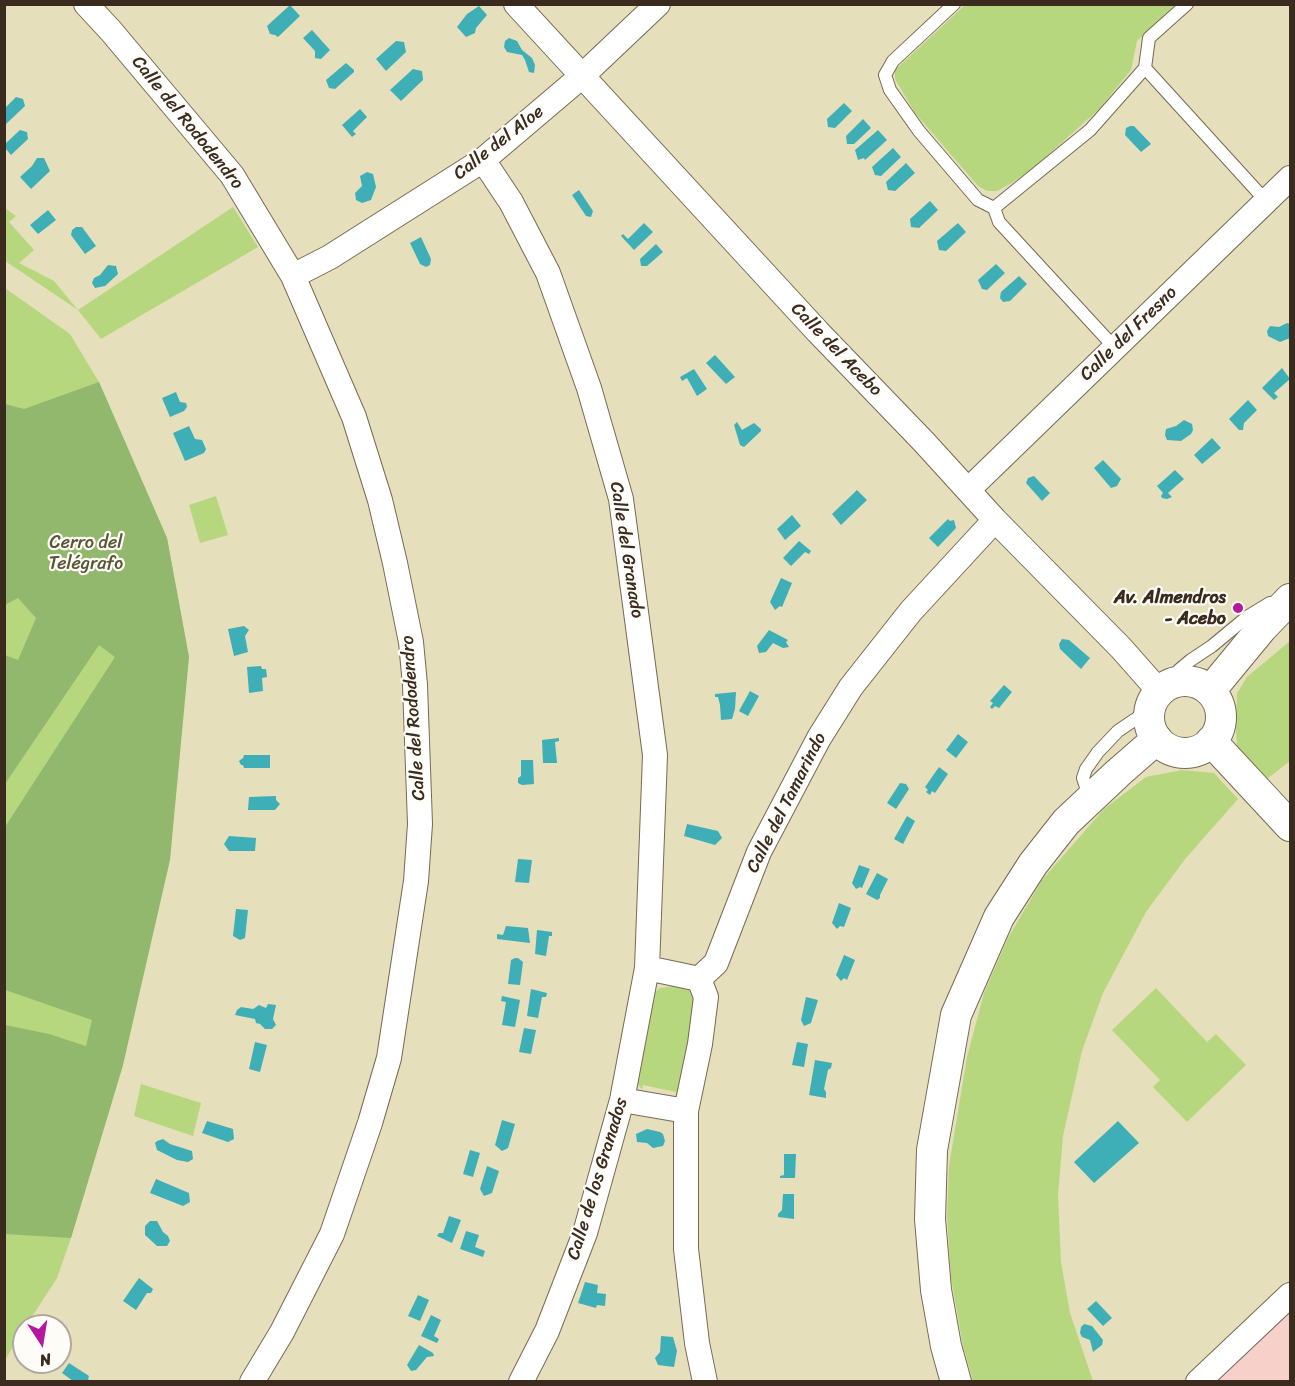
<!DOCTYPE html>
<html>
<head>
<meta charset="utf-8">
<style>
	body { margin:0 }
	#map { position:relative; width:1295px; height:1386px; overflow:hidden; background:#e6dfbb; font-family:Sriracha,sans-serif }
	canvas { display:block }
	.frame { position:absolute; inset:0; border:6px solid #3b2a1e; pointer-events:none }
	.north { position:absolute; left:12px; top:1314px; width:60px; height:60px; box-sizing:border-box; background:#fdfcf7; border:2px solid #afa8a0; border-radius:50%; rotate:168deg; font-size:16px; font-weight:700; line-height:24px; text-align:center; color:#3b2a1e }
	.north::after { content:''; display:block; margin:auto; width:21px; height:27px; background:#b5179e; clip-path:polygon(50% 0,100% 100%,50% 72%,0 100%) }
</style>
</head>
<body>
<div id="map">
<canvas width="1295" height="1386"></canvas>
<div class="frame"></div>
<div class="north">N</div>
</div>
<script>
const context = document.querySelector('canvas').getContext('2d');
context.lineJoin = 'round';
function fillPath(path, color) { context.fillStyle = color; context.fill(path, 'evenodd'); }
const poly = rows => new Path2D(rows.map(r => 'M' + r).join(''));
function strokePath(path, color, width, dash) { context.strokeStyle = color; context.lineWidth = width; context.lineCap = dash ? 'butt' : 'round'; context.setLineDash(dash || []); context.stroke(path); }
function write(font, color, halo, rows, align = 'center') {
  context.font = font + ' Sriracha,sans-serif'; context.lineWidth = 4.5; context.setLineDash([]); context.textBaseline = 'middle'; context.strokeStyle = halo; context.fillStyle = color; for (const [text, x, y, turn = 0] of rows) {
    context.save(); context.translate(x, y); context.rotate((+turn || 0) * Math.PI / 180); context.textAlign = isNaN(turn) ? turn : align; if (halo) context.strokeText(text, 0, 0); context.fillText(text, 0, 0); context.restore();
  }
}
fillPath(poly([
	[1290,1310,1290,1381,1214,1381]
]), '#f7d0ca');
fillPath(poly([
	[965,5,965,4,1175,5,1137,41,1131,70,1099,109,1037,165,1012,183,997,191,987,191,978,186,915,113,895,79,895,70],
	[233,207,258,247,101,339,78,310,5,261,5,208,16,216,9,222,34,250,19,263,54,281,78,310],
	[5,288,70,334,99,382,167,538,189,657,5,912],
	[216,496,228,535,200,543,189,505],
	[1290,641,1290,761,1267,779,1237,746,1236,730,1237,693,1247,677],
	[1182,770,1214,773,1238,799,1186,858,1146,912,1103,993,1082,1051,1063,1136,1058,1195,1061,1262,1070,1313,1093,1381,973,1381,963,1346,951,1278,947,1216,949,1166,967,1057,984,993,1008,938,1042,880,1104,809,1146,777],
	[680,985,690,991,695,996,680,1094,675,1097,676,1092,643,1085,642,1090,636,1081,654,993,660,988],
	[1156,988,1207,1042,1216,1034,1246,1065,1187,1122,1153,1087,1160,1080,1112,1030],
	[5,990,92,1019,123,1065,71,1238,57,1278,26,1326,24,1326,24,1329,5,1360],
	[141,1084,201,1103,193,1136,134,1116]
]), '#b7d77e');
fillPath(poly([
	[99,382,167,538,189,657,170,860,123,1065,71,1238,5,1234,5,1025,49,1034,86,1046,92,1020,5,990,5,827,115,657,99,645,5,784,5,655,18,660,36,618,18,598,5,605,5,404,24,409]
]), '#91b86d');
fillPath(poly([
	[290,5,300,16,278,37,275,35,270,34,267,26],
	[479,6,487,15,476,28,475,33,466,37,457,27,467,14],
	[312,30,330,50,321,59,315,58,315,51,303,38],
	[509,38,517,41,522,50,532,58,535,65,534,73,529,72,525,60,522,55,507,52,504,47,505,41],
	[396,41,404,42,406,52,386,71,376,59],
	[346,63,354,70,354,72,335,89,329,88,326,80],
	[413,69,422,71,423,80,401,101,390,90],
	[16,97,23,99,25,106,6,124,5,108],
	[844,103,852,111,835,128,828,127,827,119],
	[360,109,367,117,353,131,356,134,352,137,342,125],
	[863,119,871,128,854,144,847,144,846,136],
	[1130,126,1134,126,1151,144,1141,152,1125,135,1126,128],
	[20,130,27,132,28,139,11,155,5,148,5,144],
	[878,130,887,140,865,160,864,158,858,160,855,150],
	[893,148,901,157,881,176,875,175,872,167],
	[37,158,44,158,50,171,31,189,20,177,32,166],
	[906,163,915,173,895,191,888,190,886,182],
	[367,172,373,174,376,187,371,200,362,203,356,200,355,193,362,186,360,176],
	[579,190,593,211,591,217,586,216,572,195],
	[930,201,938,210,919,228,911,227,910,219],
	[48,210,56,220,38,234,30,225],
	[644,223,653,232,634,250,621,236,623,234,628,239],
	[958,223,966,232,946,251,939,250,937,241],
	[76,227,82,227,96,246,85,254,71,235,72,230],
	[421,237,431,259,430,265,426,267,420,264,410,243],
	[656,244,663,252,647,266,641,266,640,259],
	[996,264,1005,273,987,290,982,289,978,280],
	[108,265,116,266,118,274,105,286,95,288,92,283,94,278,100,275],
	[1019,276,1027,284,1010,301,1003,302,1000,298,1001,292],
	[1287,323,1290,324,1290,338,1280,342,1268,336,1267,331,1270,326,1279,327],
	[715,355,735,377,726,384,706,363],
	[1282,368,1290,379,1274,393,1278,397,1274,400,1262,388],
	[694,369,707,389,697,396,687,378,682,381,680,377],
	[176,392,180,402,186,403,187,407,184,411,170,417,162,398],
	[1248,400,1257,410,1244,423,1243,430,1239,430,1229,419],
	[1184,420,1192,424,1193,430,1191,434,1181,441,1167,440,1165,435,1166,429,1176,426],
	[737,422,742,430,754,423,761,429,761,431,744,447,740,445,734,425],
	[189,426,195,439,202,440,206,449,204,453,185,461,173,433],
	[1212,438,1221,448,1202,464,1194,455],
	[1103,460,1121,479,1117,486,1111,488,1094,468],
	[1175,470,1184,479,1168,493,1172,497,1167,499,1162,498,1161,496,1163,493,1157,486],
	[1034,476,1050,493,1042,501,1026,483,1028,478],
	[857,490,867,500,841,525,832,514],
	[792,515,801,526,785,540,777,529],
	[948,519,950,521,954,520,956,528,938,547,929,538],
	[799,541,811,551,809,554,805,552,791,566,783,558],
	[781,578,792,583,782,607,780,606,775,610,770,602],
	[244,626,249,630,245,636,248,652,234,656,228,629],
	[769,630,788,640,786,642,789,647,783,648,773,643,766,652,759,653,757,646],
	[1062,639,1069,640,1090,658,1081,669,1060,649,1059,644],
	[261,666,262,669,266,669,267,677,262,678,263,691,249,693,247,667],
	[1004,685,1012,692,999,708,995,706,992,709,990,707,993,703,990,701],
	[750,691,759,696,748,716,739,711],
	[736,692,735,709,732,719,721,720,720,705,718,697,715,697,715,694],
	[958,734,968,742,956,758,946,750],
	[559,738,559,741,555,742,557,763,543,763,542,740],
	[244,755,270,755,270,768,244,768,243,765,241,765,239,761,243,758],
	[521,760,533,760,534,784,522,785,518,783,518,778,521,776],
	[939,767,948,774,935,793,932,791,930,795,926,792,928,790,925,787],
	[900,783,906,784,909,789,896,809,887,803],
	[276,796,276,800,280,804,275,810,248,810,249,797],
	[907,816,915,821,903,844,894,839],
	[687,824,718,831,722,838,715,845,684,836],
	[229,836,256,838,255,851,229,851,224,844],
	[518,859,532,860,529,883,515,882],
	[859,865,870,869,862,888,860,887,856,889,852,883],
	[877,873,888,879,880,895,880,898,877,900,866,894],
	[839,903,851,908,844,927,840,926,837,929,832,923],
	[236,909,248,910,245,938,240,940,233,936],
	[506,926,528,928,530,943,497,939,497,934,503,935],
	[537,930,552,932,552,936,549,936,546,956,535,954],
	[844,955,855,960,847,980,844,978,841,981,836,975],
	[515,958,518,958,523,962,520,985,508,984,511,960],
	[531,989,547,993,546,997,542,997,538,1018,527,1016],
	[502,996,520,1000,515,1027,502,1025,506,1002,501,1001],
	[806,997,818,1000,811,1023,804,1026,801,1020],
	[268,1004,276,1005,273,1019,276,1025,272,1029,265,1029,260,1024,256,1023,255,1019,235,1015,237,1010,241,1007,253,1009,259,1005,266,1008],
	[524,1028,536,1030,531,1054,519,1052],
	[255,1042,267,1045,260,1072,249,1069],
	[797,1042,808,1044,804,1067,792,1065],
	[815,1060,832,1063,831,1068,828,1070,824,1089,826,1092,826,1098,809,1095],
	[502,1120,515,1124,508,1148,502,1151,495,1145],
	[207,1121,233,1129,234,1139,228,1142,202,1133],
	[1118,1121,1139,1143,1094,1183,1074,1162],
	[647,1129,660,1132,663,1134,665,1141,663,1146,653,1148,647,1143,637,1142,636,1134],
	[163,1139,170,1144,192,1151,193,1159,188,1162,177,1160,157,1150,155,1143,157,1141],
	[470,1150,480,1153,473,1177,463,1174],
	[784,1154,796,1154,795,1178,780,1178,780,1176,784,1175],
	[487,1166,499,1171,492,1193,484,1196,480,1189],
	[156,1179,189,1193,190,1202,183,1206,150,1193],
	[783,1194,794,1194,794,1219,778,1217,778,1214,782,1210],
	[449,1216,461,1220,452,1243,437,1236,439,1233,443,1233],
	[150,1221,157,1221,163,1232,168,1236,170,1241,167,1246,157,1246,145,1235,145,1226],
	[466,1231,479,1235,475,1247,485,1251,483,1257,460,1249],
	[139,1278,153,1289,151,1293,147,1293,136,1310,123,1301],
	[585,1282,598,1285,597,1293,606,1294,605,1306,597,1305,596,1308,578,1303],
	[418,1295,429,1300,420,1321,408,1316],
	[1096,1301,1112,1318,1103,1326,1087,1309],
	[431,1315,441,1320,434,1336,439,1339,437,1343,421,1336],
	[1084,1324,1092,1326,1103,1340,1102,1345,1093,1352,1090,1340,1082,1337,1080,1333,1081,1327],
	[661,1336,673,1337,677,1351,674,1367,658,1365,655,1358,660,1352],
	[419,1345,433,1353,434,1356,427,1357,416,1370,411,1371,407,1365],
	[69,1363,89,1376,88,1379,90,1381,73,1381,62,1373]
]), '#3eafb6');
const service = poly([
	[954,4,893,61,885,75,890,90,919,131,978,200,994,208,1090,130,1145,68,1149,38,1187,4],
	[1145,68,1266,201],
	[994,208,999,222,1115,348],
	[1179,681,1179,670,1191,660,1212,646,1247,617,1270,603,1274,603],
	[1093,796,1086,787,1083,778,1086,769,1098,752,1118,731,1149,710]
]);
const minor = poly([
	[86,4,111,31,232,175,293,276,354,417,380,500,395,563,411,642,415,685,420,824,416,881,389,1058,370,1123,332,1234,282,1332,252,1382],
	[516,4,818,332,924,442,995,520,1121,648,1159,691],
	[483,160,511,202,548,273,589,388,621,499,655,755,647,968,622,1100,585,1233,547,1331,521,1382],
	[293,276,330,257,483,160,582,76,658,4],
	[968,490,1290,178],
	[647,968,699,979],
	[622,1100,686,1111],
	[705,1382,697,1343,686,1249,686,1111,700,1044,706,997,699,979,716,963,759,852,819,738,851,687,911,611,995,520],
	[1198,1382,1290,1295]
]);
const tertiary = poly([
	'1149 717a36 36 0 1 1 72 0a36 36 0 1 1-72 0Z',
	[1210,691,1262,628,1290,599],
	[1211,741,1290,826],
	[956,1382,946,1346,936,1290,930,1219,932,1150,956,1015,999,917,1033,864,1066,822,1118,773,1157,739]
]);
strokePath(service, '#776955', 14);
strokePath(minor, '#776955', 26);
strokePath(tertiary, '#776955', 32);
strokePath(service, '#fff', 12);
strokePath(minor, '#fff', 24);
strokePath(tertiary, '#fff', 30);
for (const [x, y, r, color] of [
	[1238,608,6,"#b5179e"]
]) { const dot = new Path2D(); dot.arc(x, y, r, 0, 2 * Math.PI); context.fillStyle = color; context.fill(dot); strokePath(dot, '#fdfcf7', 2); }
write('18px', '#3b2a1e', '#fdfcf7', [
	["Calle del Rododendro",187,123,51],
	["Calle del Aloe",499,143,-38],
	["Calle del Fresno",1129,334,-44],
	["Calle del Acebo",836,350,46],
	["Calle del Granado",626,550,81],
	["Calle del Rododendro",414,718,-94],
	["Calle del Tamarindo",787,803,-63],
	["Calle de los Granados",598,1179,-73]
]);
write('18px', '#5a5536', '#fdfcf7', [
	["Cerro del",86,543],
	["Telégrafo",86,564]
]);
write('bold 18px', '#3b2a1e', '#fdfcf7', [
	["Av. Almendros",1226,598],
	["- Acebo",1226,619]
], 'right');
</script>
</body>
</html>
